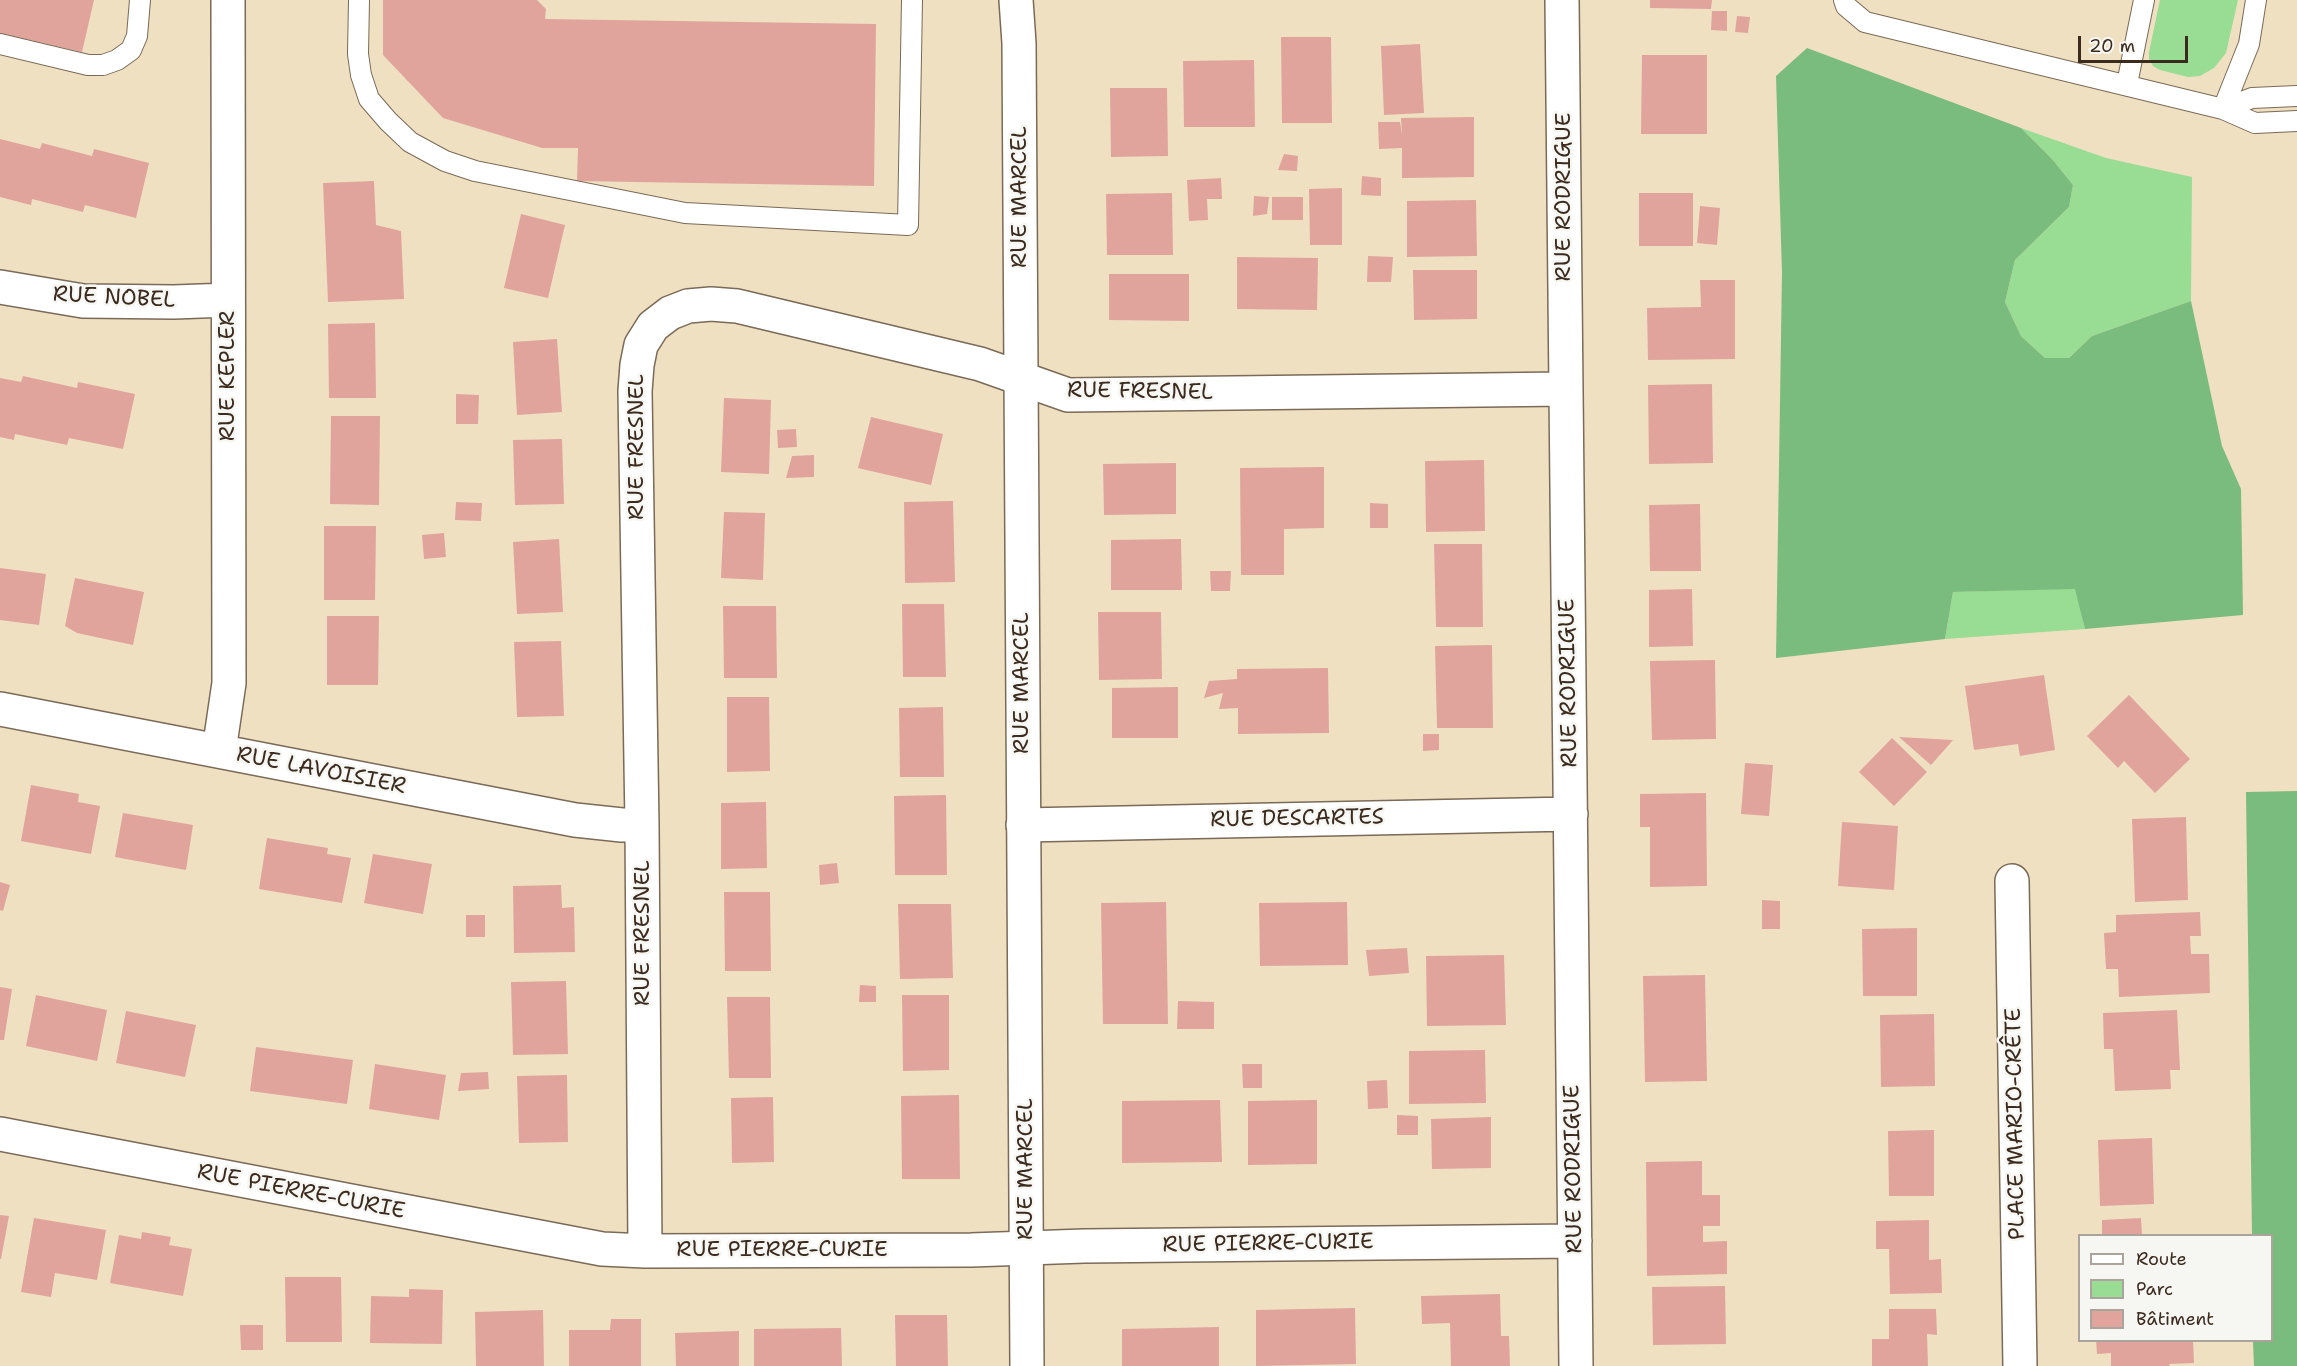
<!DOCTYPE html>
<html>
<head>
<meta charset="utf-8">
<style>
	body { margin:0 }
	#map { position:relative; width:2297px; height:1366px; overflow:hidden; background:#efe0c2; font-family:"Shantell Sans",sans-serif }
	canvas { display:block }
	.legend { position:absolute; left:2078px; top:1234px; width:195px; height:108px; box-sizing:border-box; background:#f6f6f2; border:2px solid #aba49d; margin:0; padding:8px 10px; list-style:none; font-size:18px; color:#3b2a1e }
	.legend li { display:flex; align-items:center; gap:12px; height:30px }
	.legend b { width:30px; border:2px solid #aba49d }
	.scale { position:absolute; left:2078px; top:36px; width:110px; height:27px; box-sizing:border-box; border:3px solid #3b2a1e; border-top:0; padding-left:8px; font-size:18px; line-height:21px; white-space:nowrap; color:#3b2a1e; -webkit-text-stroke:4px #f6f6f2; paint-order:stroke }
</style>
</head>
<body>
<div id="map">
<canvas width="2297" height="1366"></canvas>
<ul class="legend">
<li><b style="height:8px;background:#fff"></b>Route</li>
<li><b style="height:16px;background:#99dc93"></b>Parc</li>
<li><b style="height:16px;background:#e0a49d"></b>Bâtiment</li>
</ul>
<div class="scale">20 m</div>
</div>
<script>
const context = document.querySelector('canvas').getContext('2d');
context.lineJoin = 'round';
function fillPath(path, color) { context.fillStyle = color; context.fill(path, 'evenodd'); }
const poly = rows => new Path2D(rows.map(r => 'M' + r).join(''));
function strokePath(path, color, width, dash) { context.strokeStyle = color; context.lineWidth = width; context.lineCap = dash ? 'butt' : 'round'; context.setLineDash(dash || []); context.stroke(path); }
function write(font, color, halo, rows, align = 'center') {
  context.font = font + ' "Shantell Sans",sans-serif'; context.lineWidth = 5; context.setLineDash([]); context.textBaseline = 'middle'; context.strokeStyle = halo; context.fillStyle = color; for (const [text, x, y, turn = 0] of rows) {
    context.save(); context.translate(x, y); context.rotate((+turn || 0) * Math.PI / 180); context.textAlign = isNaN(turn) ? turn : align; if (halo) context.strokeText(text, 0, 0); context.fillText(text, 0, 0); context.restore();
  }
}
fillPath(poly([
	[2160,0,2238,0,2226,53,2214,68,2200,76,2188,77,2160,70,2153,66,2149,59,2149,52],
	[2021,128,2106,158,2192,177,2191,301,2092,336,2069,358,2045,358,2021,336,2005,302,2015,260,2069,207,2073,185,2052,159],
	[2076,588,2085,629,1945,639,1953,592]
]), '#99dc93');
fillPath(poly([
	[1807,48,2021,128,2052,159,2073,185,2069,207,2015,260,2005,302,2021,336,2045,358,2069,358,2092,336,2191,301,2222,446,2241,489,2243,615,2085,629,2075,589,1953,592,1945,639,1776,658,1782,273,1776,76],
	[2297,791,2297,1366,2254,1366,2253,1341,2272,1340,2272,1236,2252,1235,2246,792]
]), '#7abc7d');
fillPath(poly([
	[0,0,94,0,82,52,0,33],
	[383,0,537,0,546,9,545,19,876,24,874,186,577,181,578,148,542,148,443,118,383,55],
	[1650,0,1712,0,1711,9,1650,8],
	[1712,11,1727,11,1727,31,1711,30],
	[1737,16,1750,17,1748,33,1735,32],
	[1281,37,1331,37,1332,123,1282,123],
	[1420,44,1424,113,1384,115,1381,46],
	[1642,55,1707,55,1707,134,1641,134],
	[1254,60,1255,127,1184,127,1183,61],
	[1110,88,1167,88,1168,156,1111,157],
	[1474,117,1474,177,1402,178,1402,148,1379,149,1378,122,1400,122,1402,135,1401,118],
	[0,139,40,149,42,143,92,156,94,149,149,163,136,218,85,205,83,212,32,199,31,205,0,197],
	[1284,154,1298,156,1297,171,1278,170],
	[1362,176,1381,178,1381,196,1361,195],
	[1221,178,1222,199,1207,199,1208,220,1189,221,1187,180],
	[374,181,376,225,401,231,404,299,328,302,323,183],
	[1342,188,1342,245,1310,245,1309,189],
	[1172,193,1173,255,1107,255,1106,194],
	[1639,193,1693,193,1693,246,1639,246],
	[1254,196,1269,197,1267,214,1253,216],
	[1272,197,1303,197,1303,220,1272,220],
	[1476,200,1477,256,1407,257,1407,201],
	[1700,206,1720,208,1717,245,1697,243],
	[521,214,565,225,548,298,504,288],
	[1368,256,1393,257,1391,282,1367,282],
	[1237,257,1318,258,1317,310,1237,309],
	[1413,270,1477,270,1477,319,1414,320],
	[1109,274,1189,274,1189,321,1109,320],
	[1700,280,1735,280,1735,359,1648,360,1647,308,1701,307],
	[375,323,376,398,329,398,328,324],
	[557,339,562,412,517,415,513,342],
	[23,376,77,388,78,382,135,394,123,449,69,438,67,445,15,434,14,440,0,437,0,378,21,382],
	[1712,384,1713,463,1649,464,1648,385],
	[456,394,479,395,478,424,456,424],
	[724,398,771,400,769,474,721,472],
	[331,416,380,416,379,505,330,504],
	[871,417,943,434,931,485,858,468],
	[796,429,797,447,778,448,777,430],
	[562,439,564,504,515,505,513,440],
	[814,455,814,477,786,478,792,456],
	[1484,460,1485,531,1426,532,1425,461],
	[1176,463,1176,514,1104,515,1103,464],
	[1324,467,1324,528,1284,529,1284,575,1241,575,1240,468],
	[953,501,955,582,905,583,904,502],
	[456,502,482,503,481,521,455,520],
	[1370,503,1388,504,1388,528,1370,528],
	[1700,504,1701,571,1650,571,1649,505],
	[724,512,765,513,763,580,721,578],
	[324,526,376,526,375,600,324,600],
	[444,533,446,557,424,559,422,535],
	[559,539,563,612,517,614,513,542],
	[1181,539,1182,590,1111,590,1111,540],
	[1434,544,1482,544,1483,627,1436,627],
	[0,568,46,574,39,625,0,620],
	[1210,571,1231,571,1230,591,1211,591],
	[75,578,144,592,133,645,77,633,65,626],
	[1692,589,1693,646,1649,647,1649,590],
	[902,604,944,604,946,677,903,677],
	[723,606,776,606,777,678,724,678],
	[1098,612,1161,612,1162,679,1099,680],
	[327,616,379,616,378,685,327,685],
	[561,641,564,716,517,717,514,642],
	[1492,645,1493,728,1437,728,1435,646],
	[1715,660,1716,739,1652,740,1650,661],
	[1328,668,1329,733,1238,734,1238,708,1219,709,1223,693,1204,698,1209,681,1237,679,1237,669],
	[2044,675,2055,750,2020,756,2018,744,1974,750,1965,686],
	[1178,687,1178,738,1112,738,1112,688],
	[2129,695,2190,759,2155,793,2124,761,2118,768,2087,736],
	[727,697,769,697,770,771,727,772],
	[943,707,944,777,900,777,899,708],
	[1423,734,1439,734,1439,750,1423,751],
	[1899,737,1953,740,1931,765],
	[1892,738,1927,772,1894,806,1859,772],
	[1745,763,1773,765,1769,816,1741,814],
	[31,785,79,794,78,802,100,806,91,854,21,841],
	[1706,793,1707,886,1650,887,1650,827,1640,827,1640,794],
	[946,795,947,875,895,875,894,796],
	[766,802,767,868,721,869,721,803],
	[123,813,193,825,186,870,115,857],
	[2186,817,2188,900,2135,902,2132,819],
	[1842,822,1898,826,1894,890,1838,886],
	[267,838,328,848,327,854,351,858,342,903,259,889],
	[373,854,432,864,423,914,364,903],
	[837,863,839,883,820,885,819,865],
	[0,882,10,885,3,911,0,910],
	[561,885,562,908,574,907,575,952,514,953,513,886],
	[724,892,770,892,771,971,725,971],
	[1762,900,1780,901,1780,929,1762,929],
	[1166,902,1168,1024,1103,1024,1101,903],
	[1347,902,1348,965,1260,966,1259,903],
	[898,904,951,904,953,978,900,979],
	[2200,912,2201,936,2190,936,2191,954,2209,954,2210,993,2119,997,2118,969,2106,969,2104,933,2116,932,2116,915],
	[466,915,485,915,485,937,466,937],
	[1917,928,1917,996,1863,996,1862,929],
	[1407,948,1409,973,1369,976,1366,950],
	[1504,955,1506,1025,1427,1026,1426,956],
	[1705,975,1707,1081,1645,1082,1643,976],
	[566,981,568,1054,513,1055,511,982],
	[860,985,876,986,876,1002,859,1002],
	[0,987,12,989,4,1040,0,1040],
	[36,995,107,1010,97,1061,26,1046],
	[902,995,949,995,949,1070,903,1071],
	[727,997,770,997,771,1078,729,1078],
	[1178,1001,1214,1002,1214,1029,1177,1029],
	[2177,1010,2180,1070,2170,1070,2171,1089,2115,1091,2113,1049,2104,1049,2103,1013],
	[126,1011,196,1025,185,1077,116,1063],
	[1934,1014,1935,1086,1881,1087,1880,1015],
	[256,1047,353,1060,347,1104,250,1091],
	[1485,1050,1486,1103,1409,1104,1409,1051],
	[375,1064,446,1075,439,1120,369,1109],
	[1242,1064,1262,1064,1262,1088,1243,1088],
	[488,1072,489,1089,458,1091,461,1073],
	[567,1075,568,1142,519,1143,517,1076],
	[1387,1080,1388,1108,1368,1109,1367,1081],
	[959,1095,960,1179,902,1179,901,1096],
	[773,1097,774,1162,732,1163,731,1098],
	[1220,1100,1222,1162,1122,1163,1122,1101],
	[1317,1100,1317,1164,1248,1165,1248,1101],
	[1397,1115,1418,1116,1418,1135,1397,1135],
	[1491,1117,1491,1168,1432,1169,1431,1119],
	[1934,1130,1934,1196,1889,1196,1888,1131],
	[2152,1138,2154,1204,2100,1206,2098,1140],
	[1702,1161,1702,1195,1720,1195,1720,1226,1703,1226,1703,1242,1727,1241,1727,1274,1647,1276,1646,1162],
	[0,1215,9,1216,1,1259,0,1259],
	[34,1218,106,1230,97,1280,55,1273,51,1297,21,1292],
	[2141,1218,2142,1236,2102,1236,2102,1220],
	[1929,1220,1929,1260,1941,1259,1942,1293,1890,1294,1889,1249,1876,1249,1876,1221],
	[142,1232,171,1237,169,1245,192,1249,183,1296,110,1283,119,1235,141,1239],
	[285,1277,341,1277,342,1342,286,1342],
	[1725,1286,1726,1344,1653,1345,1652,1287],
	[409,1289,443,1290,442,1344,370,1343,371,1296,409,1297],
	[1500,1294,1501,1336,1509,1336,1510,1366,1451,1366,1450,1323,1422,1324,1421,1296],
	[1355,1308,1356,1364,1256,1366,1256,1310],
	[1889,1309,1936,1309,1937,1335,1927,1334,1928,1366,1872,1366,1872,1339,1889,1339],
	[543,1310,544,1366,476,1366,475,1312],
	[895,1315,947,1315,948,1366,896,1366],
	[611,1319,641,1319,641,1366,569,1366,569,1330,610,1330],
	[240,1325,263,1325,263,1350,241,1350],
	[1219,1327,1219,1366,1122,1366,1122,1329],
	[841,1328,842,1366,754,1366,754,1329],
	[739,1331,739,1366,676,1366,675,1333],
	[2096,1340,2193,1340,2194,1363,2169,1364,2170,1366,2111,1366,2111,1353,2097,1354]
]), '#e0a49d');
const service = poly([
	[359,0,358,54,361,75,369,99,388,121,410,142,445,161,475,171,685,213,908,225,912,0],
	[1844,0,1846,6,1865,22,2223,109,2255,123,2297,121],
	[0,44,88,65,103,65,117,60,131,50,137,36,140,0],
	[2127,84,2144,0],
	[2223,109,2249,44,2256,0],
	[2223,109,2252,98,2297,96]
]);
const minor = poly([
	[1562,0,1576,1366],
	[0,287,83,301,174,302,228,300],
	[0,709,575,820,622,825,642,825],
	[219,751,229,683,228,0],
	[1023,825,1571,814],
	[2012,881,2020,1366],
	[0,1134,602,1249,645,1251,971,1250,1084,1246,1575,1241],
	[645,1251,642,825,635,391,637,365,641,345,653,326,670,313,688,306,711,304,737,306,980,364,1068,395,1565,389]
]);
const tertiary = poly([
	[1016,0,1019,43,1027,1366]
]);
strokePath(service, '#7a6a57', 22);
strokePath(minor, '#7a6a57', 36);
strokePath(tertiary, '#7a6a57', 36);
strokePath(service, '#fff', 20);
strokePath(minor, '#fff', 33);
strokePath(tertiary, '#fff', 33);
write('22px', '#3b2a1e', '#f6f6f2', [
	["RUE MARCEL",1020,197,-90],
	["RUE RODRIGUE",1564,197,-90],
	["RUE NOBEL",114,298,3],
	["RUE KEPLER",228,376,-90],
	["RUE FRESNEL",1140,392,1],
	["RUE FRESNEL",637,447,-90],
	["RUE MARCEL",1022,683,-90],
	["RUE RODRIGUE",1569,683,-91],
	["RUE LAVOISIER",321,771,11],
	["RUE DESCARTES",1297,819,-1],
	["RUE FRESNEL",643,933,-90],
	["PLACE MARIO-CRÊTE",2016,1124,-91],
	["RUE MARCEL",1026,1169,-90],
	["RUE RODRIGUE",1574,1169,-91],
	["RUE PIERRE-CURIE",301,1192,11],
	["RUE PIERRE-CURIE",1268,1244,-1],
	["RUE PIERRE-CURIE",782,1250]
]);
</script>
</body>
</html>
